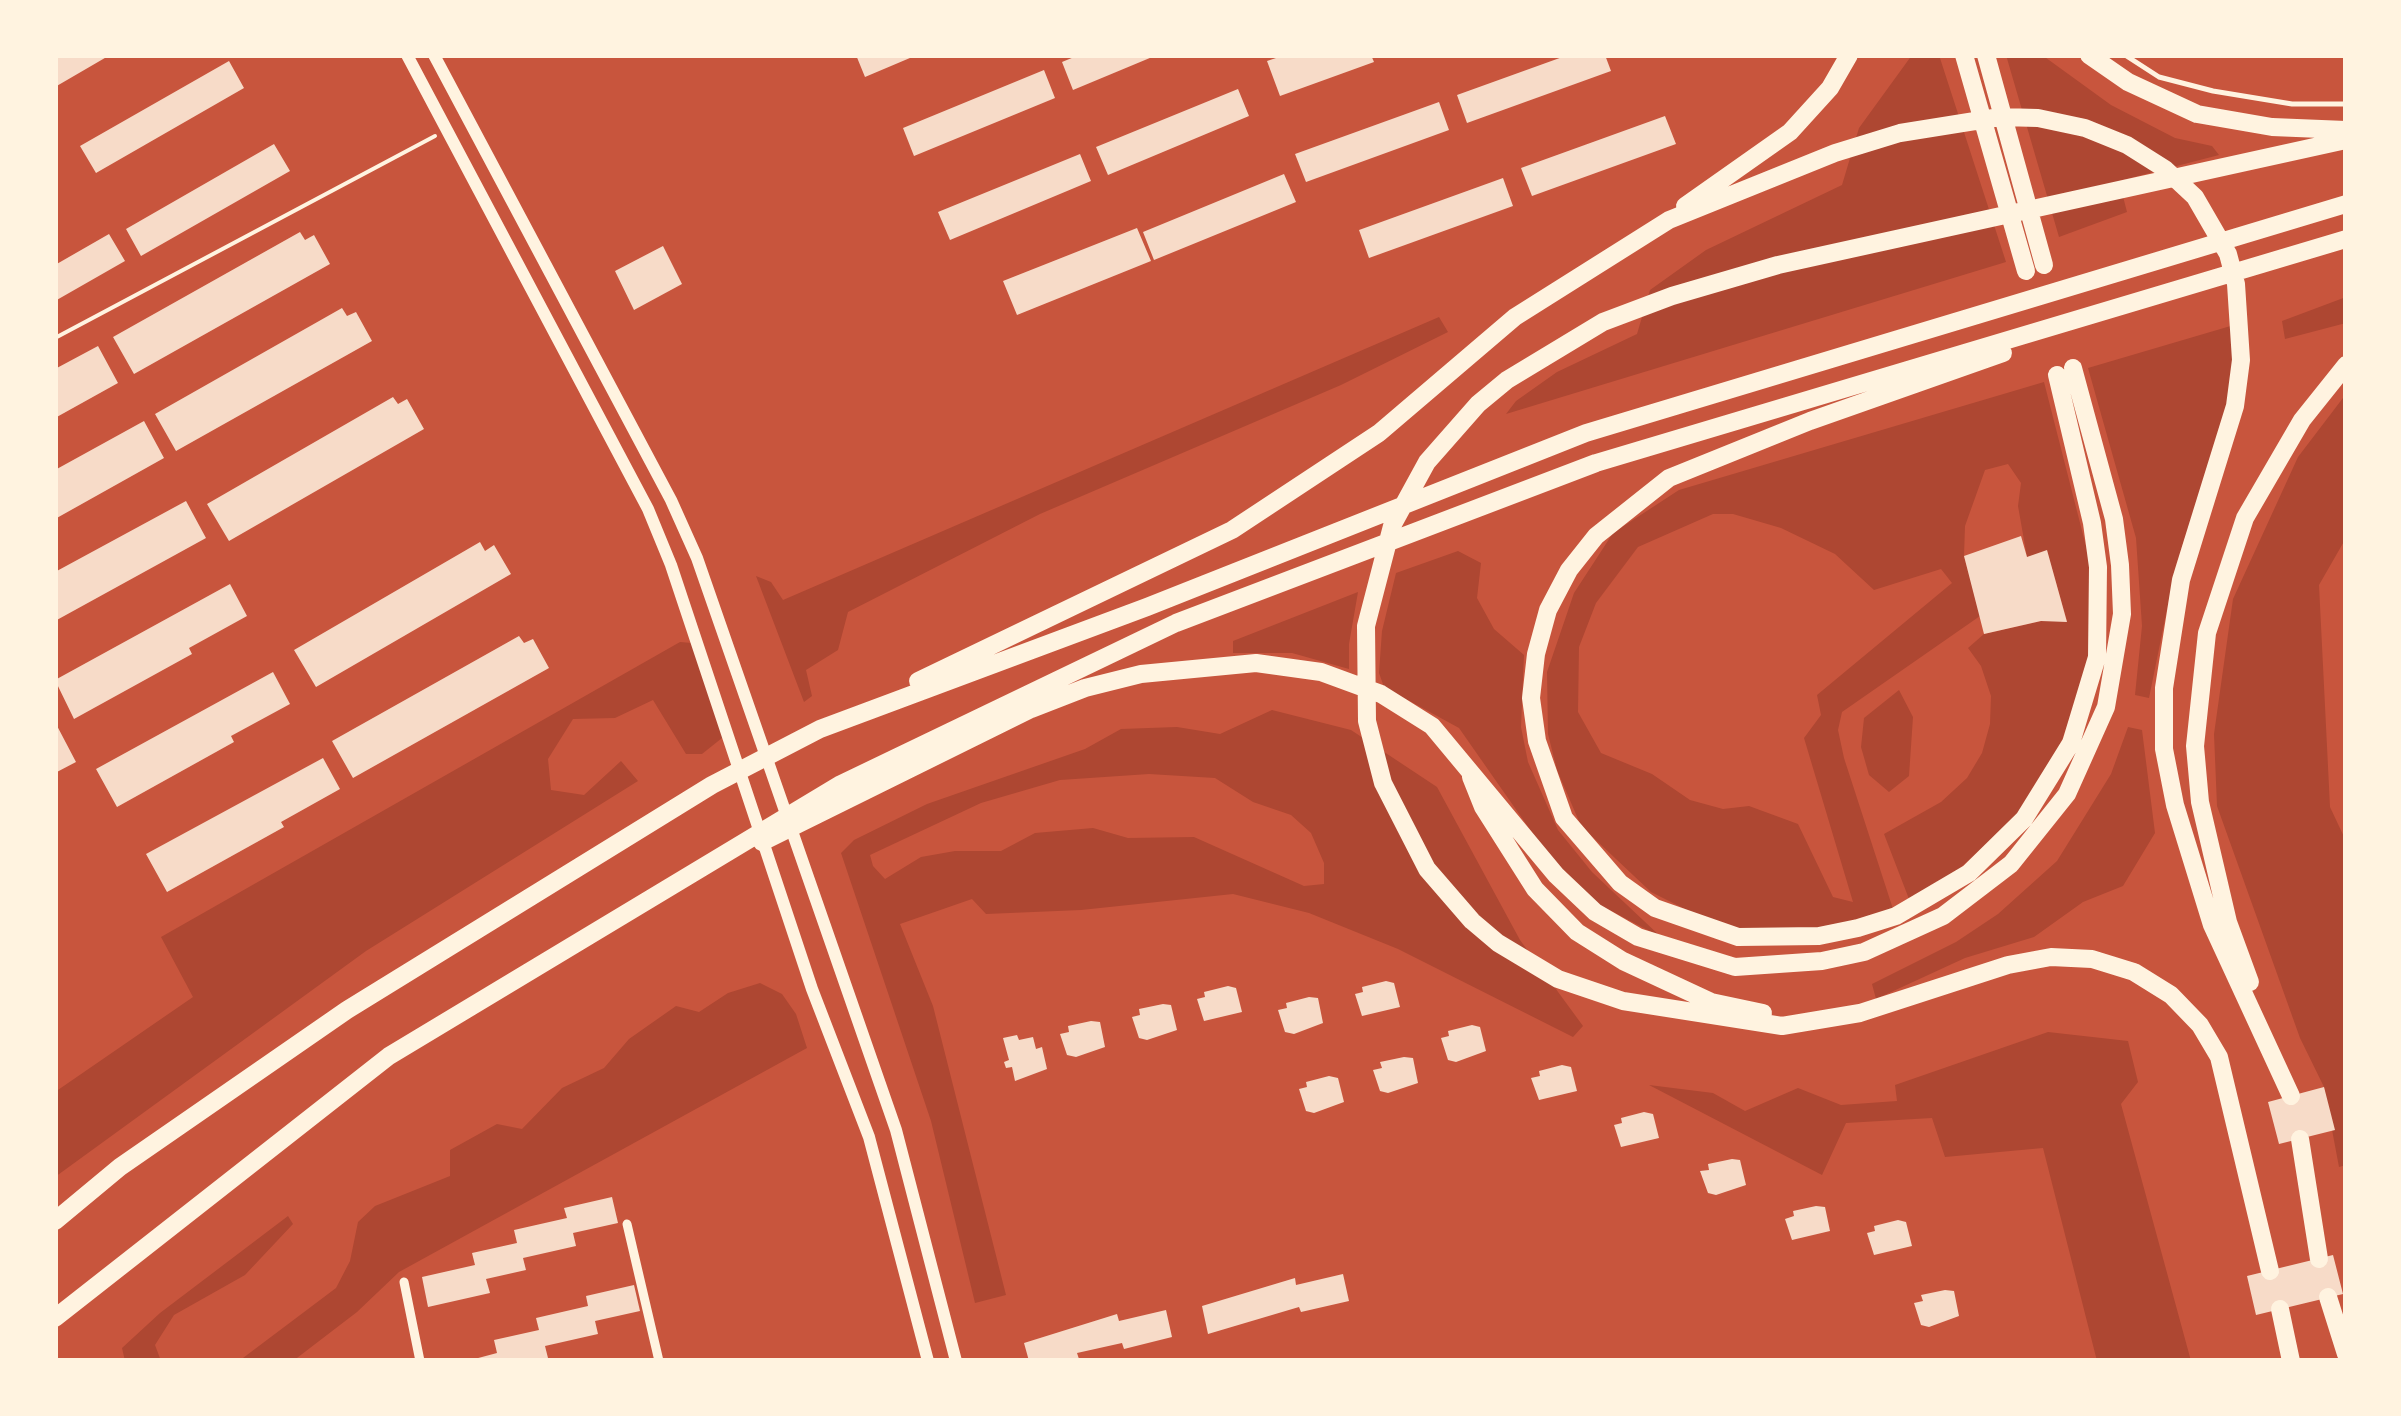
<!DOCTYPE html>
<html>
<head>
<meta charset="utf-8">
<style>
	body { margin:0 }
	#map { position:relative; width:2401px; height:1416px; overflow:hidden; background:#c8553d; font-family:"DM Sans",sans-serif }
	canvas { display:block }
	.frame { position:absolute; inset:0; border:58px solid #fff3e0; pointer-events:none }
</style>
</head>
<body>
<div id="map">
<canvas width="2401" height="1416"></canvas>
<div class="frame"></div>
</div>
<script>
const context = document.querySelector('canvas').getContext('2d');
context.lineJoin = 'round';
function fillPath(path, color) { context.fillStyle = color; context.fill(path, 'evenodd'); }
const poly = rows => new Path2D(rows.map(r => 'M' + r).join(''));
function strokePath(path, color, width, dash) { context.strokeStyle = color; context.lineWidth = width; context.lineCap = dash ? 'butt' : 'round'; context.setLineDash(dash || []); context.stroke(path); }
fillPath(poly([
	[1912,55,1939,55,2006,262,1506,414,1516,401,1557,372,1637,334,1650,290,1706,250,1842,185,1859,128],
	[2006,55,2042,55,2111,105,2175,138,2212,146,2219,155,2119,181,2127,212,2059,237],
	[2346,297,2346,323,2285,339,2282,321],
	[1439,317,1448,332,1341,385,1040,514,848,612,838,650,806,670,812,696,804,702,756,576,771,582,783,600],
	[2234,325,2232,395,2176,565,2149,698,2135,695,2142,626,2136,538,2088,368],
	[2044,382,2091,566,2090,661,2055,760,2015,818,1958,870,1909,899,1884,834,1941,802,1967,778,1982,753,1990,724,1991,696,1981,666,1968,648,1984,634,2041,621,2067,621,2047,551,2027,557,2018,506,2021,483,2008,464,1985,470,1965,526,1964,556,1980,616,1842,712,1838,730,1844,758,1893,909,1818,930,1747,932,1711,922,1651,892,1581,826,1557,770,1548,734,1547,672,1574,593,1613,533,1679,490],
	[1713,514,1733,514,1781,528,1835,554,1874,590,1941,569,1952,583,1817,695,1821,715,1804,738,1853,902,1833,897,1798,824,1749,806,1723,809,1690,800,1652,774,1601,753,1578,712,1579,647,1596,603,1638,547],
	[2346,394,2346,538,2319,585,2330,807,2346,841,2346,1165,2339,1167,2324,1087,2300,1038,2217,806,2214,734,2233,599,2298,457],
	[1458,551,1481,563,1477,598,1494,629,1524,655,1521,727,1528,762,1558,830,1592,872,1661,937,1596,903,1552,861,1459,728,1384,687,1379,673,1382,631,1396,573],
	[1358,592,1349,644,1349,669,1292,653,1233,653,1233,641],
	[680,642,692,643,727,734,702,754,686,754,653,700,615,718,573,719,548,759,551,790,584,795,621,761,638,781,366,951,55,1177,55,1092,193,997,161,937],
	[1899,690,1913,717,1909,776,1889,792,1869,775,1861,747,1864,718],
	[1272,710,1351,730,1437,787,1520,940,1583,1026,1573,1037,1398,949,1309,913,1233,894,1081,910,986,914,972,899,900,924,933,1006,1006,1295,975,1303,931,1121,841,853,854,840,927,804,1085,749,1121,729,1177,727,1220,734],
	[1149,774,1215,778,1253,802,1291,815,1311,833,1324,863,1324,884,1304,886,1194,837,1128,838,1093,828,1035,833,1001,851,955,851,921,857,885,879,873,866,870,855,981,803,1060,780],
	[2128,727,2142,730,2155,833,2123,886,2083,902,2034,937,1965,958,1876,999,1872,984,1956,942,1998,914,2057,861,2111,774],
	[760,983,782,994,796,1014,807,1048,399,1272,357,1312,293,1361,239,1361,336,1288,350,1261,358,1222,375,1206,450,1176,450,1150,497,1124,522,1129,562,1088,604,1068,629,1039,676,1006,699,1012,728,993],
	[2048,1032,2128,1041,2138,1082,2121,1104,2191,1361,2097,1361,2043,1148,1945,1157,1932,1118,1846,1123,1822,1175,1649,1085,1713,1093,1745,1111,1798,1088,1841,1105,1897,1101,1895,1085],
	[288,1216,293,1224,245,1275,174,1315,155,1345,161,1361,125,1361,122,1348,160,1313]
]), '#ae4732');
fillPath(poly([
	[55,55,110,55,55,87],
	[856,55,917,55,865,77],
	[1079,55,1157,55,1073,90,1062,62],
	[1285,55,1371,55,1374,62,1280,96,1267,61],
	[1568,55,1605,55,1611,71,1467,123,1457,95],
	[229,61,244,88,96,173,80,146],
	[1044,70,1055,98,914,156,903,128],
	[1238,89,1249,116,1108,175,1096,147],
	[1439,102,1449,130,1306,182,1295,154],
	[1665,116,1676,144,1532,196,1521,168],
	[274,144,290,171,141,256,126,229],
	[1080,154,1091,181,950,240,938,212],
	[1284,174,1296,202,1154,260,1143,232],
	[1503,178,1513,206,1369,258,1359,230],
	[1137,228,1151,261,1017,315,1003,281],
	[300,232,305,240,314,235,330,264,134,374,113,337],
	[109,234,125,261,55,301,55,265],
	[663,246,682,284,634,310,615,271],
	[342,308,347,316,356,312,372,341,176,451,155,414],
	[98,346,118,383,55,418,55,369],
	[393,397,398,404,407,399,424,429,229,541,207,504],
	[144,421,164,458,55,519,55,470],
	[186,501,206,538,55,621,55,572],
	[2021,536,2027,557,2047,550,2067,622,2041,621,1984,634,1964,556],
	[480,542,485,551,494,545,511,574,316,687,294,650],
	[230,584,247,616,189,648,192,654,74,719,55,680],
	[519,636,524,643,533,639,549,668,353,778,332,741],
	[273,672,290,704,231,736,234,742,117,807,96,769],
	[55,722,76,762,55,773],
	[323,758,340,789,281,822,284,827,167,892,146,854],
	[1386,981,1394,983,1400,1007,1362,1016,1355,994,1363,992,1362,987],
	[1228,986,1236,988,1242,1012,1204,1021,1197,999,1205,997,1204,992],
	[1309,997,1318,998,1323,1023,1294,1034,1285,1032,1278,1010,1287,1008,1286,1003],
	[1163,1004,1171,1005,1177,1030,1147,1040,1139,1038,1132,1017,1140,1015,1139,1009],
	[1091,1021,1100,1022,1105,1047,1076,1057,1067,1055,1060,1034,1069,1032,1068,1026],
	[1472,1025,1480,1027,1486,1051,1456,1062,1448,1060,1441,1038,1449,1036,1448,1031],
	[1017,1035,1019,1040,1033,1037,1036,1049,1042,1047,1047,1069,1015,1081,1012,1067,1006,1068,1004,1062,1009,1060,1003,1038],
	[1404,1057,1413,1058,1418,1083,1388,1093,1380,1091,1373,1070,1382,1068,1380,1062],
	[1562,1065,1571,1067,1577,1091,1539,1100,1531,1078,1540,1076,1539,1071],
	[1329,1076,1338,1078,1344,1102,1314,1113,1306,1111,1299,1089,1307,1087,1306,1082],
	[2324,1087,2335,1130,2279,1144,2268,1102],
	[1644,1112,1653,1114,1659,1138,1621,1147,1614,1125,1622,1123,1621,1118],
	[1732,1159,1740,1160,1746,1185,1716,1195,1708,1193,1700,1171,1709,1170,1708,1164],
	[612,1197,618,1223,573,1233,576,1246,523,1258,526,1270,486,1279,490,1293,428,1307,422,1277,475,1265,472,1253,517,1243,514,1230,567,1218,564,1208],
	[1816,1206,1825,1207,1830,1231,1792,1240,1785,1219,1794,1216,1793,1211],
	[1898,1220,1906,1222,1912,1246,1874,1255,1867,1233,1875,1231,1874,1226],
	[2333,1255,2343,1294,2256,1315,2247,1276],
	[1343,1274,1349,1301,1301,1312,1299,1307,1208,1334,1202,1306,1295,1278,1296,1285],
	[634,1285,640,1311,595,1321,598,1334,545,1346,548,1358,467,1361,497,1353,494,1340,539,1330,536,1318,588,1306,586,1296],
	[1945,1290,1954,1291,1959,1316,1929,1327,1921,1325,1914,1303,1923,1301,1921,1295],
	[1166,1310,1172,1337,1124,1349,1122,1343,1077,1353,1079,1359,1070,1361,1029,1361,1024,1343,1117,1314,1119,1321]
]), '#f7dbc8');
strokePath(poly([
	[55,338,435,136]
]), '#fff3e0', 4);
strokePath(poly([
	[2125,55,2159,77,2213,91,2292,104,2346,104]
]), '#fff3e0', 5);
strokePath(poly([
	[627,1224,659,1361],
	[404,1282,420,1361]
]), '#fff3e0', 9);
strokePath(poly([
	[407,55,648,509,671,565,812,989,869,1137,928,1361],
	[434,55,671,500,697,558,896,1130,956,1361]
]), '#fff3e0', 12);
strokePath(poly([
	[1964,55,2026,271],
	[1986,55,2044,265],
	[2089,55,2128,82,2197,114,2272,127,2346,130],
	[1685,206,1790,132,1830,88,1849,55],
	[2003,353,1810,421,1669,478,1596,536,1569,570,1548,610,1536,654,1531,698,1537,741,1564,818,1620,883,1655,908,1738,937,1819,936,1858,928,1896,916,1969,873,2024,819,2071,743,2097,657,2098,567,2092,523,2057,375],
	[918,681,1232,530,1379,433,1515,317,1669,220,1835,153,1900,133,2000,117,2038,118,2085,128,2127,145,2165,169,2195,197,2228,254,2236,284,2241,360,2235,406,2181,580,2164,688,2164,749,2175,805,2212,925,2291,1096],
	[1471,777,1483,807,1535,889,1577,932,1623,961,1711,1002,1763,1013],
	[762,842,1031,709,1085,688,1141,674,1256,663,1321,672,1381,694,1432,726,1556,875,1595,912,1638,937,1735,967,1822,961,1864,952,1943,916,2011,864,2067,794,2106,707,2122,614,2120,565,2114,519,2073,368],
	[2250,982,2228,922,2200,802,2195,746,2207,633,2245,518,2302,420,2346,365],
	[2300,1139,2319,1259],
	[55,1221,120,1167,347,1010,712,785,820,729,1147,607,1586,433,2346,204],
	[2270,1271,2219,1057,2200,1025,2171,995,2134,972,2092,959,2051,957,2008,965,1860,1013,1782,1026,1623,1001,1558,979,1498,943,1472,921,1427,869,1383,783,1367,721,1366,626,1392,526,1427,462,1478,404,1507,380,1603,322,1672,296,1778,265,2346,140],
	[2328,1297,2346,1354],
	[2280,1309,2291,1361],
	[55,1318,389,1056,841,784,1176,623,1596,463,2346,239]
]), '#fff3e0', 18);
</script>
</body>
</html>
